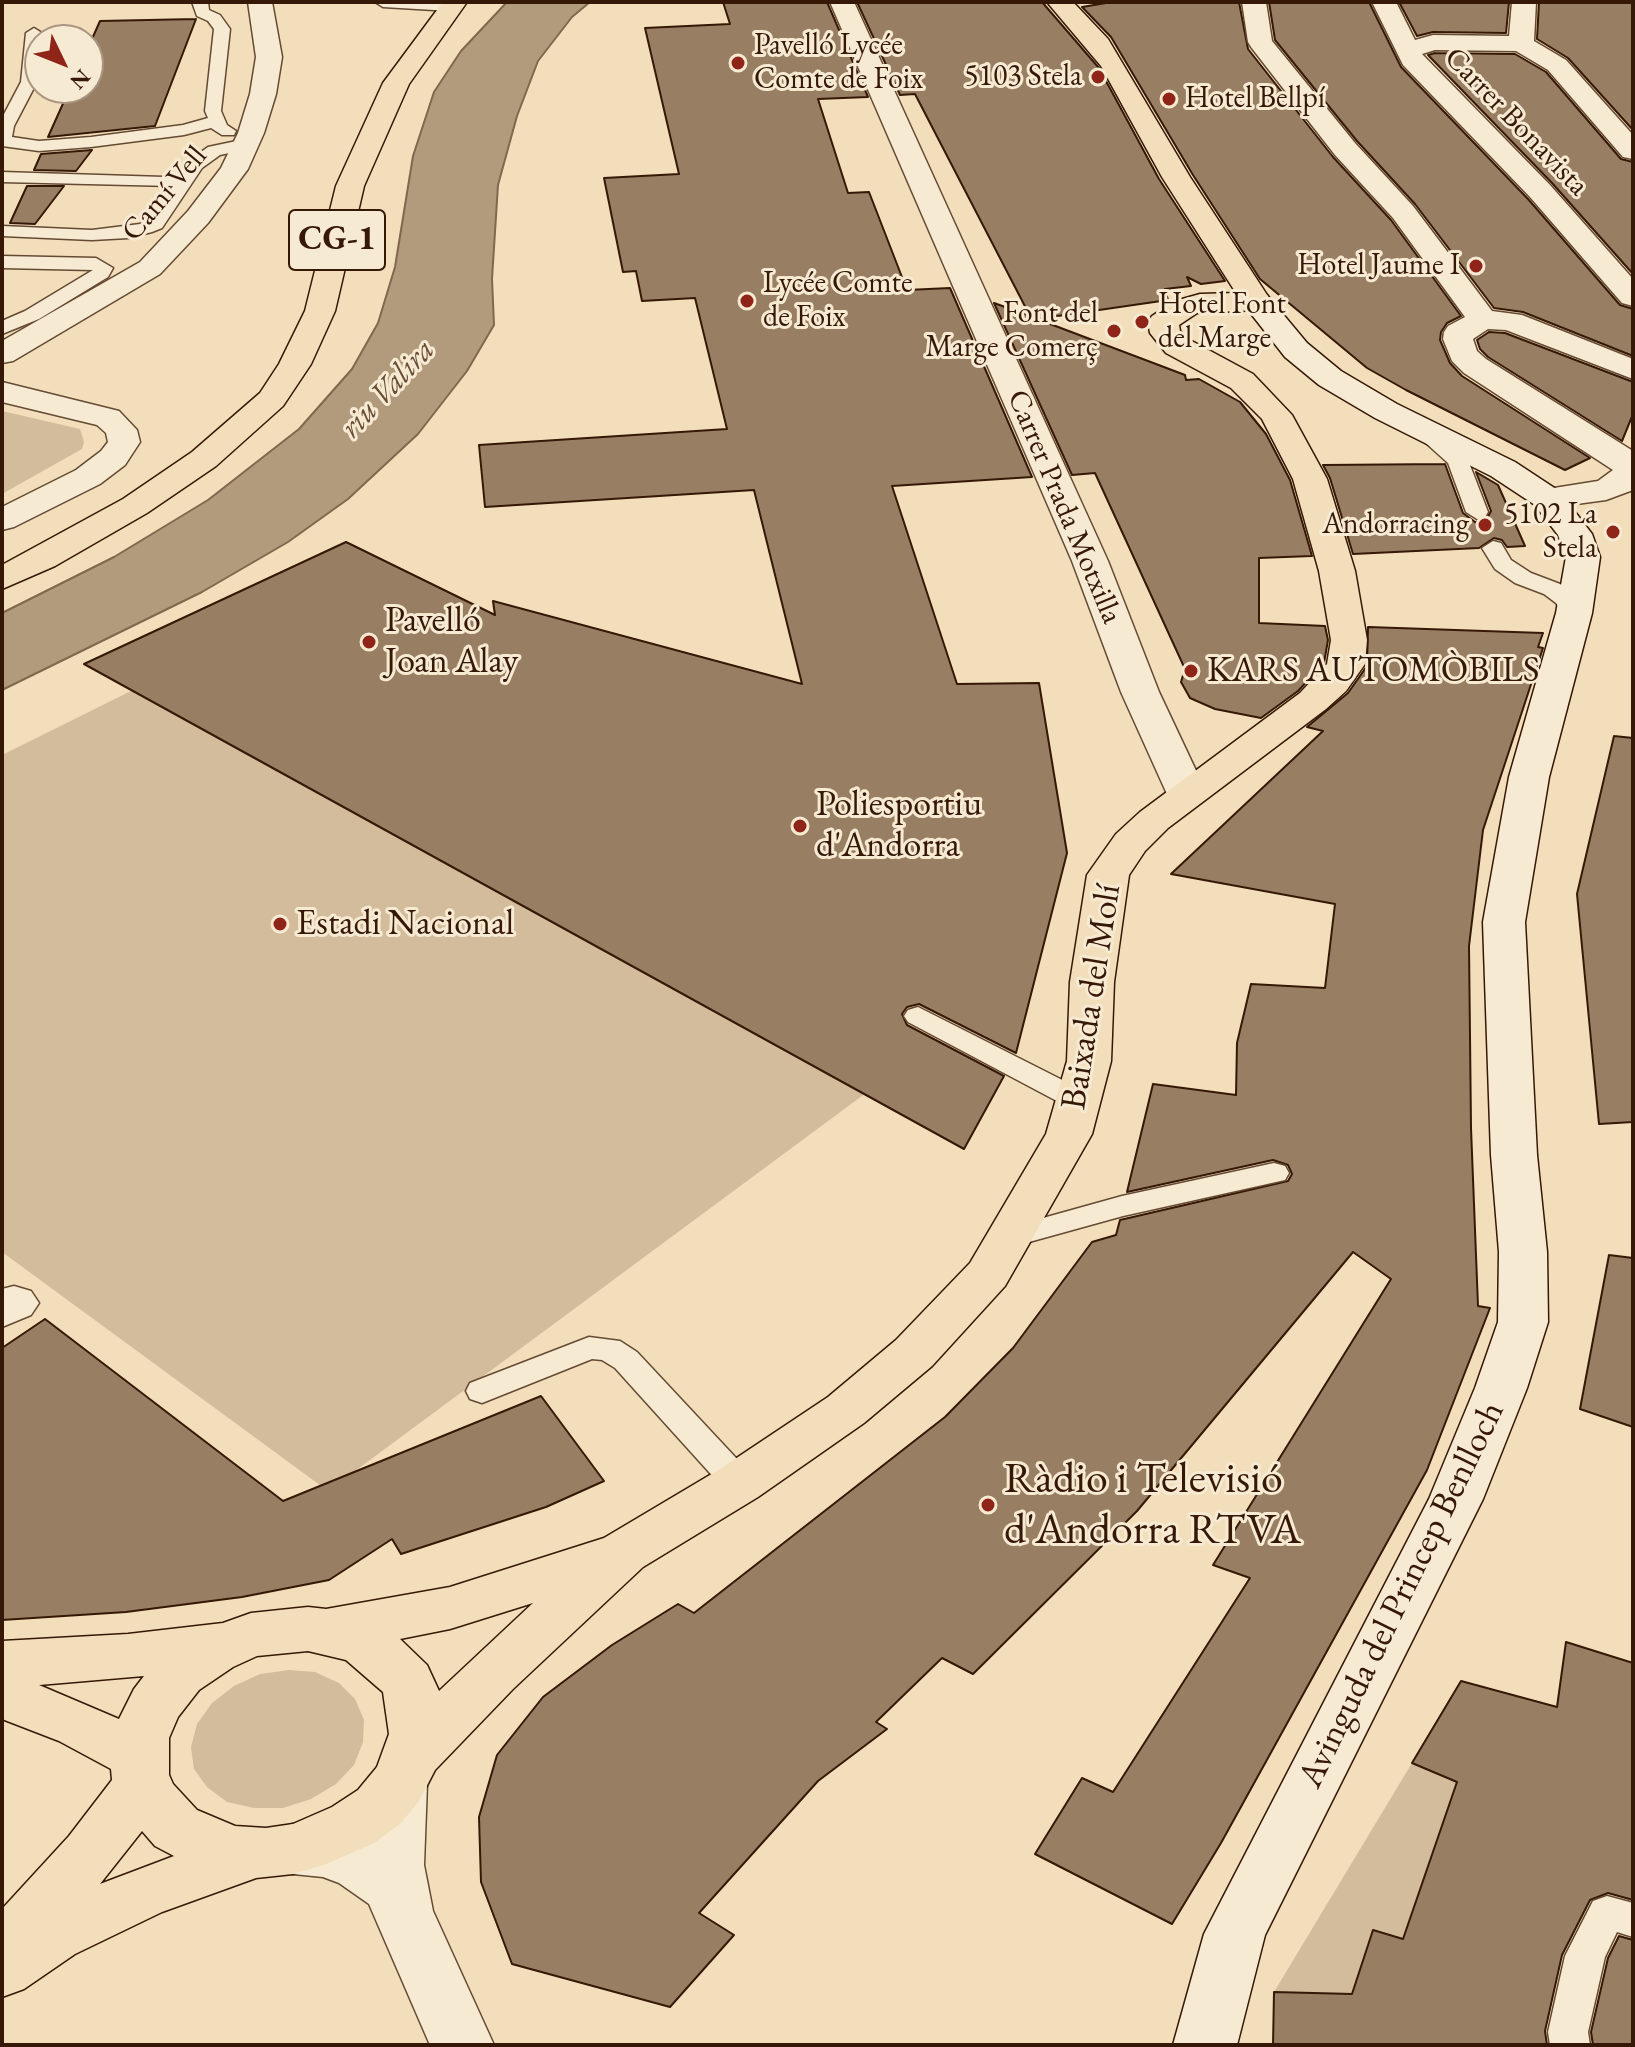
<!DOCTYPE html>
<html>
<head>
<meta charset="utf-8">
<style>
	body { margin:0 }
	#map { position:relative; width:1635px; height:2047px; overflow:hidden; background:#f2deba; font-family:"EB Garamond",serif }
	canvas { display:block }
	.frame { position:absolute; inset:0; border:4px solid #361806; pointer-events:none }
	.north { position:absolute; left:24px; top:24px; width:80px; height:80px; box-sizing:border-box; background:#f7ead2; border:2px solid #aa9680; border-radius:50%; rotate:133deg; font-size:22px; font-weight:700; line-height:32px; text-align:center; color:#361806 }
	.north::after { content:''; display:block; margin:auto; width:28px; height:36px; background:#8f2418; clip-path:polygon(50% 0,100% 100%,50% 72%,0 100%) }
</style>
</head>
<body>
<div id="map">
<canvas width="1635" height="2047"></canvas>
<div class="frame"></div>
<div class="north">N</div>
</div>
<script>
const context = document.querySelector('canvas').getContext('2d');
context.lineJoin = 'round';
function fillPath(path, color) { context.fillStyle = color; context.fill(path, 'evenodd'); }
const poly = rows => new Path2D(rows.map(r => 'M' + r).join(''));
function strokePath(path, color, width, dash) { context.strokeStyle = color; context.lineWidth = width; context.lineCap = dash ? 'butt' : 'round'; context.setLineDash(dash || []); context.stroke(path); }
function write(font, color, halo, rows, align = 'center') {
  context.font = font + ' "EB Garamond",serif'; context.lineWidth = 6; context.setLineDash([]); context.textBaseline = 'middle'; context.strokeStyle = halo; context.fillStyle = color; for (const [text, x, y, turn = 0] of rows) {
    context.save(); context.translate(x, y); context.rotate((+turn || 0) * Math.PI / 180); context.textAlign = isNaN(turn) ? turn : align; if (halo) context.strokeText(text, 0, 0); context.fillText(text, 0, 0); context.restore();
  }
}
fillPath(poly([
	[2,411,80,429,84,442,82,449,2,494],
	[131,691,866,1093,328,1491,2,1252,2,755],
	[289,1670,315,1672,339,1683,355,1699,364,1720,363,1742,354,1765,336,1784,311,1799,283,1808,254,1808,227,1802,207,1787,194,1769,191,1747,197,1724,212,1703,234,1686,260,1674],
	[1412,1763,1457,1782,1403,1939,1373,1930,1352,1994,1274,1992]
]), '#d2bc9b');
const water = poly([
	[507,2,590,2,572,17,538,61,517,116,498,185,492,279,494,325,467,371,418,434,348,499,288,542,202,592,2,690,2,613,114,557,208,500,299,429,352,369,378,323,395,267,413,156,434,92,461,51,507,2]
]);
fillPath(water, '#b29b7d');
strokePath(water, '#80674d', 2);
const building = poly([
	[723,2,827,2,868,97,818,99,848,193,869,192,907,290,950,288,1032,477,892,486,957,684,1039,683,1067,853,1016,1053,919,1004,907,1007,902,1014,907,1025,1004,1076,964,1149,84,664,346,542,495,615,493,601,802,684,754,490,485,507,479,445,727,429,695,298,642,301,636,271,623,272,604,178,679,174,645,28,730,24,723,2],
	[857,2,1042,2,1099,68,1159,179,1225,281,1201,284,1187,277,1191,286,1165,289,1168,300,1037,319,1185,375,1186,380,1199,379,1240,402,1266,434,1290,480,1312,556,1259,558,1259,623,1325,626,1328,640,1324,663,1298,691,1261,718,1215,709,1190,698,1181,682,1185,669,1095,473,1072,475,994,303,1030,316,915,94,900,95,857,2],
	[1112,2,1239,2,1248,49,1333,157,1391,220,1461,316,1447,323,1441,332,1440,340,1450,363,1462,376,1590,458,1565,470,1406,390,1367,368,1260,279,1193,175,1111,37,1082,7,1112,2],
	[1269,2,1369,2,1401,67,1528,199,1620,305,1633,309,1633,356,1523,312,1494,308,1415,204,1357,141,1275,40,1269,2],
	[1399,2,1509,2,1506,33,1433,32,1417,36,1399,2],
	[1539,2,1633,2,1633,130,1568,58,1537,39,1539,2],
	[196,19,155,126,48,137,70,88,88,88,88,48,100,21,196,19],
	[1435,53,1515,54,1546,72,1621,159,1633,162,1633,274,1552,183,1428,55,1435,53],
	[92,150,76,171,34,170,41,154,92,150],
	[27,186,64,186,35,224,10,223,27,186],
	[1489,332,1505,333,1633,382,1633,414,1622,441,1488,357,1480,349,1477,340,1489,332],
	[1445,464,1463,513,1475,522,1486,520,1491,511,1476,472,1498,485,1525,546,1507,547,1502,540,1494,538,1479,548,1353,554,1330,478,1323,465,1445,464],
	[1368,627,1543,633,1538,647,1543,648,1483,830,1469,946,1471,1128,1478,1306,1490,1308,1427,1470,1221,1843,1172,1924,1035,1854,1082,1778,1113,1792,1250,1578,1213,1565,1391,1279,1353,1252,1137,1511,973,1674,942,1658,876,1722,887,1729,818,1781,699,1913,734,1935,670,2007,512,1964,481,1882,479,1817,497,1755,543,1697,612,1645,678,1604,694,1613,945,1417,1013,1348,1092,1242,1116,1235,1120,1220,1288,1181,1292,1174,1288,1165,1273,1160,1127,1192,1153,1084,1236,1095,1237,1043,1251,984,1325,988,1335,904,1171,874,1323,731,1307,727,1348,693,1367,666,1368,627],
	[1614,736,1633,738,1633,1122,1599,1124,1577,894,1614,736],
	[1609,1255,1633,1258,1633,1427,1580,1409,1609,1255],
	[45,1319,283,1501,541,1396,604,1481,546,1507,401,1554,392,1539,329,1580,242,1597,126,1612,2,1620,2,1348,45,1319],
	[1566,1642,1633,1663,1633,1900,1608,1893,1590,1900,1562,1955,1545,2031,1547,2045,1273,2045,1274,1992,1352,1994,1373,1930,1403,1939,1457,1782,1412,1763,1461,1681,1557,1707,1566,1642],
	[1619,1936,1633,1940,1633,2045,1593,2045,1591,2032,1608,1958,1619,1936]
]);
fillPath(building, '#987f64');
strokePath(building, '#361806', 2);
const lane = poly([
	[192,2,208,2,209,10,220,15,230,29,221,111,227,125,236,131,234,135,222,135,211,128,184,135,91,147,39,151,2,146,2,118,21,82,26,33,34,28,42,33,37,82,14,126,12,137,39,141,91,137,183,125,208,118,205,111,214,29,208,21,197,16,192,2],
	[375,2,454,2,459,6,451,11,383,7,375,2],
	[246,139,255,144,252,148,220,155,202,168,162,228,152,232,128,238,92,240,2,236,2,226,92,230,140,224,149,220,173,186,2,182,2,172,164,177,181,174,190,160,208,147,246,139],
	[2,256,96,258,113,268,108,277,39,319,2,334,2,321,25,311,93,270,2,268,2,256],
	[1428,430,1435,432,1468,460,1488,512,1485,517,1477,519,1466,512,1448,463,1418,436,1428,430],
	[1493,541,1501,543,1511,560,1531,573,1560,584,1572,593,1585,613,1582,618,1566,618,1556,603,1544,594,1515,583,1495,569,1482,548,1493,541],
	[918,1007,1090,1094,1094,1101,1090,1108,1080,1110,1070,1108,908,1022,904,1016,908,1010,918,1007],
	[1274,1163,1285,1166,1289,1173,1285,1180,1123,1216,1011,1247,1000,1244,996,1237,1000,1230,1122,1196,1274,1163],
	[589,1337,620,1341,637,1352,751,1474,756,1483,751,1492,739,1495,727,1492,615,1368,602,1360,592,1359,482,1403,470,1399,466,1391,470,1383,589,1337],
	[1607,1896,1633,1903,1633,1937,1617,1932,1605,1957,1588,2032,1590,2045,1550,2045,1548,2032,1565,1956,1593,1901,1607,1896]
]);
const street = poly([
	[248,2,272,2,282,57,276,94,264,133,248,169,208,223,160,274,13,361,2,363,2,341,140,262,188,211,221,168,238,133,250,94,256,57,248,2],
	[830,2,854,2,1108,561,1159,692,1207,794,1201,802,1187,806,1173,802,1167,794,1121,692,1072,561,830,2],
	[1242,2,1266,2,1272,41,1355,143,1413,206,1492,311,1522,315,1633,359,1633,379,1506,330,1488,329,1473,339,1477,351,1486,359,1633,451,1633,490,1606,500,1547,508,1535,505,1530,498,1535,491,1598,481,1613,470,1464,373,1452,361,1443,339,1444,332,1448,326,1465,317,1393,218,1335,155,1251,47,1248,42,1242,2],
	[1372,2,1396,2,1415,40,1433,35,1509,36,1512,2,1536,2,1534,41,1566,60,1633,135,1633,159,1623,157,1548,70,1516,51,1435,50,1422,54,1550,185,1633,279,1633,306,1622,303,1530,197,1403,65,1372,2],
	[2,382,119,411,137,430,140,442,125,465,100,484,14,527,2,530,2,507,76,470,101,451,108,442,106,433,97,425,2,402,2,382],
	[14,1286,31,1291,39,1303,31,1315,2,1327,2,1289,14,1286],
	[398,1760,419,1767,427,1784,424,1865,433,1911,494,2045,430,2045,369,1904,339,1883,323,1877,293,1874,272,1867,263,1849,272,1831,293,1824,326,1827,365,1841,369,1784,377,1767,398,1760]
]);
const secondary = poly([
	[1256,292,1267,295,1307,343,1341,371,1397,404,1515,462,1559,491,1592,534,1600,557,1592,613,1549,777,1525,922,1537,1155,1547,1252,1548,1322,1527,1388,1483,1499,1265,1935,1237,2045,1173,2045,1204,1934,1429,1499,1475,1388,1498,1322,1499,1252,1491,1155,1483,922,1509,777,1556,613,1566,557,1558,535,1535,505,1491,476,1375,418,1319,385,1285,357,1241,301,1245,295,1256,292]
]);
const primary = poly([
	[1047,2,1073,2,1108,39,1190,177,1271,301,1267,307,1256,310,1197,313,1179,325,1180,331,1188,339,1253,374,1292,415,1327,479,1355,571,1367,640,1365,664,1346,691,1326,709,1168,828,1145,851,1129,875,1114,982,1111,1061,1092,1134,1005,1286,932,1366,864,1423,758,1497,643,1567,513,1689,435,1770,419,1801,400,1824,374,1843,324,1865,293,1874,256,1878,162,1912,75,1954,24,1989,2,1997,2,1909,69,1836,112,1780,111,1769,59,1741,2,1719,2,1641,128,1634,223,1623,251,1613,308,1607,326,1609,450,1587,604,1538,720,1469,828,1397,896,1340,970,1263,1046,1134,1067,1061,1070,982,1087,875,1116,834,1140,812,1300,693,1327,664,1331,640,1319,571,1293,479,1262,419,1231,388,1166,353,1150,333,1148,322,1152,316,1175,301,1200,294,1236,293,1162,177,1101,66,1047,2],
	[533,1603,439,1691,427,1665,400,1639,450,1629,533,1603],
	[308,1651,346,1660,383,1692,389,1734,377,1767,358,1790,332,1807,293,1824,266,1828,235,1826,197,1810,173,1784,169,1775,169,1738,178,1717,199,1690,233,1667,257,1656,308,1651],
	[144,1676,134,1689,119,1719,39,1685,144,1676],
	[142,1831,155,1846,174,1856,100,1884,142,1831]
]);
const highway = poly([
	[443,2,467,2,409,84,364,186,335,311,311,364,283,406,216,466,147,513,55,566,2,589,2,565,123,499,192,452,260,393,279,364,305,311,336,186,383,83,443,2]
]);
strokePath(lane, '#654a33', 3);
strokePath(street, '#654a33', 3);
strokePath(secondary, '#361806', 3);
strokePath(primary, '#361806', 3);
strokePath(highway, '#361806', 3);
fillPath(lane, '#f7ead2');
fillPath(street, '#f7ead2');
fillPath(secondary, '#f7ead2');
fillPath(primary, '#f2deba');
fillPath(highway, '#f2deba');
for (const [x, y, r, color] of [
	[738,63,8,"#8f2418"],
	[1098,77,8,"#8f2418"],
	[1169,99,8,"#8f2418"],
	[1476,266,8,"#8f2418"],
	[747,301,8,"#8f2418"],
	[1142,322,8,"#8f2418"],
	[1114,331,8,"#8f2418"],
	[1485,525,8,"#8f2418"],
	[1613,532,8,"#8f2418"],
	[369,642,8,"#8f2418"],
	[1191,671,8,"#8f2418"],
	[800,826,8,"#8f2418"],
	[280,924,8,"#8f2418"],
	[988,1505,8,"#8f2418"]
]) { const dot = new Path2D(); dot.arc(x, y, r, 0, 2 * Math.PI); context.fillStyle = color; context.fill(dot); strokePath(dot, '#f7ead2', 3); }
write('30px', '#361806', '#f7ead2', [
	["Pavelló Lycée",754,46,"left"],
	["Comte de Foix",754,80,"left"],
	["5103 Stela",1082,77],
	["Hotel Bellpí",1185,99,"left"],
	["Hotel Jaume I",1460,266],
	["Lycée Comte",763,284,"left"],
	["de Foix",763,318,"left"],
	["Hotel Font",1158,305,"left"],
	["del Marge",1158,339,"left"],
	["Font del",1098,314],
	["Marge Comerç",1098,348],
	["5102 La",1597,515],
	["Stela",1597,549],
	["Andorracing",1469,525]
], 'right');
write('30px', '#361806', '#f7ead2', [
	["Carrer Bonavista",1516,122,46],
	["Camí Vell",165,194,-50],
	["Carrer Prada Motxilla",1064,507,67]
]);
write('italic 32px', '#684c36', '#f7ead2', [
	["riu Valira",388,389,-47]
]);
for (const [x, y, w] of [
	[337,240,96]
]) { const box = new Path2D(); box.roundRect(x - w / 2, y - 30, w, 60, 6); context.fillStyle = '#f7ead2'; context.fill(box); strokePath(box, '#361806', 2); }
write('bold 34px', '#361806', null, [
	["CG-1",337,240]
]);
write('36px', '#361806', '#f7ead2', [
	["Pavelló",385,621],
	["Joan Alay",385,662],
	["KARS AUTOMÒBILS",1207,671],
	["Poliesportiu",816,805],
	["d'Andorra",816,846],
	["Estadi Nacional",296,924]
], 'left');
write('36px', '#361806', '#f7ead2', [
	["Baixada del Molí",1092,997,-81],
	["Avinguda del Princep Benlloch",1402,1595,-64]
]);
write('44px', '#361806', '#f7ead2', [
	["Ràdio i Televisió",1004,1480],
	["d'Andorra RTVA",1004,1531]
], 'left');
</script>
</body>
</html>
